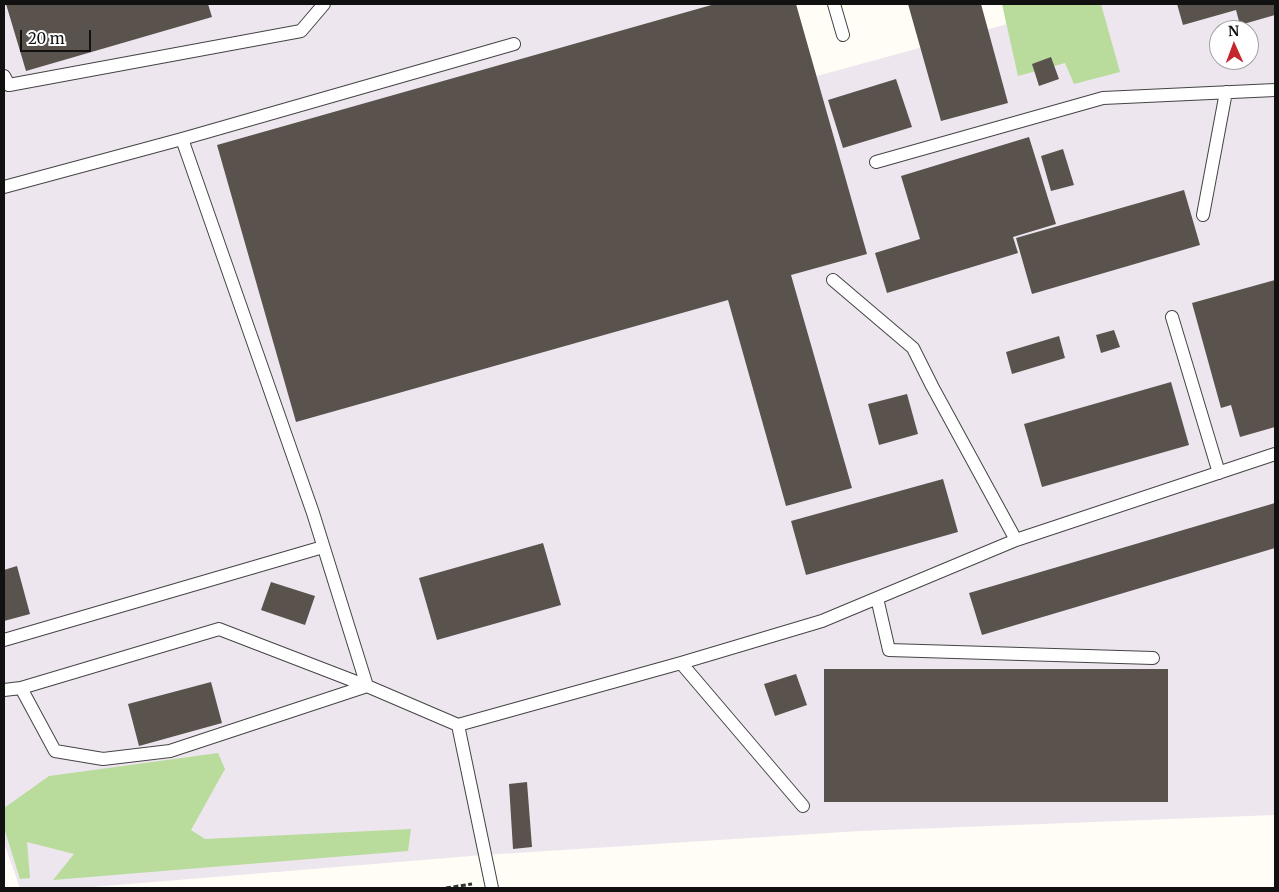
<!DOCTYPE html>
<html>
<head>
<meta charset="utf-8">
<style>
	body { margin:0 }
	#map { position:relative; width:1279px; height:892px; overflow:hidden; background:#fffdf5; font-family:Merriweather,serif }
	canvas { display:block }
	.frame { position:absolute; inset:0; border:5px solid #111; pointer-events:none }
	.north { position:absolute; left:1209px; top:20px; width:50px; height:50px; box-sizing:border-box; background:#fff; border:1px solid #a0a0a0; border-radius:50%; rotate:358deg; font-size:14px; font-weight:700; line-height:20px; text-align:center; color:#111 }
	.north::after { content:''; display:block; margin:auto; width:18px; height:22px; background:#c4262e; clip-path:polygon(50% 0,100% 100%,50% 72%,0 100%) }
	.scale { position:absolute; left:20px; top:30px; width:71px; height:22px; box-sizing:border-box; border:2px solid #111; border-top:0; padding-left:6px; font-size:15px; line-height:18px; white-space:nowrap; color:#111; -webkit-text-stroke:4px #fff; paint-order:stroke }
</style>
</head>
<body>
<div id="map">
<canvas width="1279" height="892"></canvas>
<div class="frame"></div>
<div class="north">N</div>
<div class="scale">20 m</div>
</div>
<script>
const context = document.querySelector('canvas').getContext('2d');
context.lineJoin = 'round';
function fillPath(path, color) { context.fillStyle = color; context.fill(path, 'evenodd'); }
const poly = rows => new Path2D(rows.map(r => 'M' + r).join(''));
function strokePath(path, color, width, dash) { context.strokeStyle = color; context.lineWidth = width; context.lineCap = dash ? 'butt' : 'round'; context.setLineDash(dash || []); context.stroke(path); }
fillPath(poly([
	[4,4,787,4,817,76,1073,6,1073,4,1275,4,1275,815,860,831,484,855,80,888,20,888,4,843],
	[1219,30,1249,30,1249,60,1219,60]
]), '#eee6ef');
fillPath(poly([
	[1002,4,1101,4,1120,72,1074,84,1065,63,1018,76],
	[218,753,225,769,191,830,205,839,411,829,408,851,53,880,74,854,27,842,30,878,20,879,4,828,4,808,49,776]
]), '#b9dc9c');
fillPath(poly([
	[6,4,208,4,212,17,26,71],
	[715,4,796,4,867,254,791,275,852,488,786,506,728,300,296,422,217,145],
	[908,4,981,4,1008,103,941,121],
	[1177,4,1275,4,1275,15,1240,25,1236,10,1183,25],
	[1051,57,1059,79,1039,86,1032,64],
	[896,79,912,127,843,148,828,100],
	[1029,137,1056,224,1013,237,1018,253,887,293,875,253,920,239,901,176],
	[1063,149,1074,185,1051,191,1041,156],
	[1184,190,1200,245,1032,294,1016,238],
	[1275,280,1275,427,1240,437,1231,405,1221,408,1192,303],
	[1114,330,1120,347,1101,353,1096,335],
	[1059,336,1065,358,1012,374,1006,352],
	[1171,382,1189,445,1042,487,1024,424],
	[907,394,918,434,879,445,868,404],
	[943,479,958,532,806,575,791,521],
	[1275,503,1275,548,982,635,969,593],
	[543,543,561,605,437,640,419,578],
	[17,566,30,614,4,621,4,570],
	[271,582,315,596,305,625,261,610],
	[824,669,1168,669,1168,802,824,802],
	[796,674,807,705,775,716,764,684],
	[211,682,222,723,139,746,128,704],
	[527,782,532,847,513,849,509,784]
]), '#5a524d');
const service = poly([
	[834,4,843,35],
	[4,76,9,85,301,31,324,4],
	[182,139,313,513,367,686,458,725,492,888],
	[876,162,1103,98,1275,90],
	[4,187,182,139,514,44],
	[1203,215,1226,92],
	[833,280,913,348,932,386,1016,540],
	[1172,317,1219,473],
	[877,598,889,650,1153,658],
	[4,640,323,547],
	[681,663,803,806],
	[21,688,55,751,103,759,170,751,367,686],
	[4,690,21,688,219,629,367,686],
	[458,725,681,663,822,621,1016,540,1275,454]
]);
strokePath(service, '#444', 14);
strokePath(poly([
	[446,888,472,884]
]), '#333', 3, [5, 2.5]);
strokePath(service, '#fff', 12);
</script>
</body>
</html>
